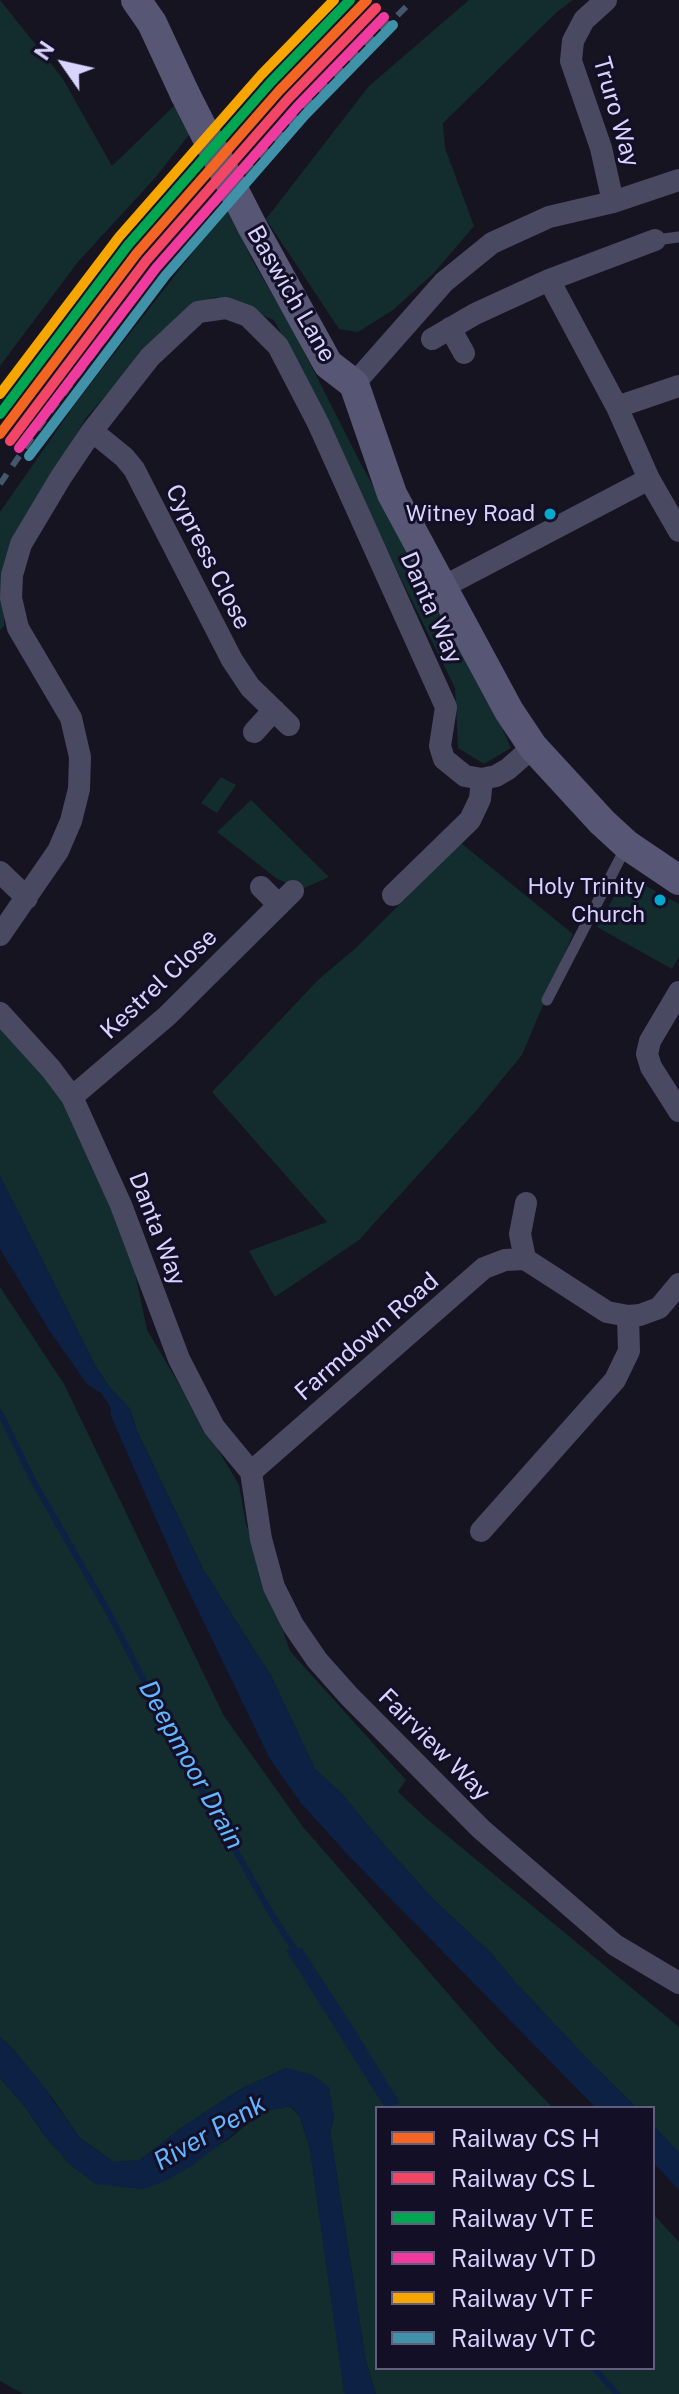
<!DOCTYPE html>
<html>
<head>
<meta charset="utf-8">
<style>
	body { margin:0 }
	#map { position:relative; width:679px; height:2394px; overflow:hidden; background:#161421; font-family:"Public Sans",sans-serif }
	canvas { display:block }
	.legend { position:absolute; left:375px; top:2106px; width:280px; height:264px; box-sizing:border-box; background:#130f26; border:2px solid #625e7d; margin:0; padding:10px 14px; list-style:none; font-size:24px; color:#d9d4ff }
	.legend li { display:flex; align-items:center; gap:16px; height:40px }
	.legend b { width:40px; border:2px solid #625e7d }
	.north { position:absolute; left:24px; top:24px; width:80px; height:80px; -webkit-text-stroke:6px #130f26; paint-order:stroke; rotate:304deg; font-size:22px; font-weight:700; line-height:32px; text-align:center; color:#d9d4ff }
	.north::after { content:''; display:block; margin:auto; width:28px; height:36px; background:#d9d4ff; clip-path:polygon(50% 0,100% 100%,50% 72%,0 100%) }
</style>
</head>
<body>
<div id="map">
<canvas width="679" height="2394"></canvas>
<ul class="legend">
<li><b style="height:10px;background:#f26522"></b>Railway CS H</li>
<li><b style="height:10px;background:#f34667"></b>Railway CS L</li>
<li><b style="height:10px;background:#00a651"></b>Railway VT E</li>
<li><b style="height:10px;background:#f13a9d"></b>Railway VT D</li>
<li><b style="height:10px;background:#f7a600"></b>Railway VT F</li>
<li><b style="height:10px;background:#4092a9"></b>Railway VT C</li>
</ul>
<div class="north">N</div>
</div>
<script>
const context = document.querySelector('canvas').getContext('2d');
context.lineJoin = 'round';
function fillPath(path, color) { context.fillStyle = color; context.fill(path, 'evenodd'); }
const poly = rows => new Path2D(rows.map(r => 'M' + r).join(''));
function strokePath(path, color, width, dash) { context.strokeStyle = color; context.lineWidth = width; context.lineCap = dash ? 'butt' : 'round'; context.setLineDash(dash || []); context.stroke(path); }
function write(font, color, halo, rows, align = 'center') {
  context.font = font + ' "Public Sans",sans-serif'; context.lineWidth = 6; context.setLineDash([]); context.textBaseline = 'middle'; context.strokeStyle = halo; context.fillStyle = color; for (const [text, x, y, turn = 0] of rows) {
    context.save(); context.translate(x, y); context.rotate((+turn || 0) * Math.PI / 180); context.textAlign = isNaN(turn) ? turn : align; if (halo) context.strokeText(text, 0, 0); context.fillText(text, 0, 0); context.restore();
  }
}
fillPath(poly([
	[0,0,63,79,112,166,178,102,192,131,155,178,77,263,0,366],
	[469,0,573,0,557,12,443,123,445,148,474,226,433,274,393,310,358,332,339,329,266,219,369,86],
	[229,206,251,258,292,328,361,464,481,680,511,748,484,764,458,748,455,688,373,522,326,417,274,320,216,297,193,305,114,386,86,418,40,494,4,572,4,626,0,630,0,512,78,400],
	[221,777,236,785,217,813,201,803],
	[251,800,329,877,300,890,276,878,217,832],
	[461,843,573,934,522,1055,476,1111,359,1240,275,1297,249,1251,327,1222,212,1092,319,979,357,947],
	[626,875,679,904,679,957,672,969,597,927],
	[0,1013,72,1097,121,1205,147,1330,239,1485,246,1524,290,1651,406,1780,398,1792,427,1819,679,2027,679,2153,653,2125,653,2108,637,2108,594,2066,514,1981,492,1954,433,1899,379,1839,343,1795,315,1769,271,1676,204,1571,137,1431,130,1409,110,1388,95,1365,0,1176],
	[0,1287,64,1384,224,1716,303,1827,492,2044,553,2108,377,2108,377,2368,653,2368,653,2214,679,2242,679,2394,376,2394,366,2362,330,2132,334,2117,286,2068,239,2090,180,2129,140,2160,114,2162,80,2138,53,2099,14,2050,0,2037],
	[0,2078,26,2108,44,2135,71,2165,95,2183,143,2189,229,2139,263,2111,290,2106,300,2117,310,2149,345,2394,23,2394,0,2381]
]), '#132c2d');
fillPath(poly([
	[0,1176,95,1365,110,1388,130,1409,137,1431,204,1571,271,1676,315,1769,343,1795,379,1839,433,1899,492,1954,514,1981,594,2066,637,2108,596,2108,348,1855,301,1803,270,1759,178,1569,111,1416,110,1406,101,1393,87,1384,49,1330,0,1249],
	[302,1948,353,2027,400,2103,385,2108,286,1950],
	[0,2037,14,2050,37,2078,80,2138,114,2162,140,2160,180,2129,239,2090,286,2068,311,2074,329,2087,334,2117,330,2132,366,2362,376,2394,345,2394,344,2392,310,2149,300,2117,291,2106,263,2111,193,2165,165,2181,143,2189,95,2184,71,2165,44,2135,26,2108,0,2078],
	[653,2125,679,2153,679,2190,653,2162]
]), '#0d2144');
strokePath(poly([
	[0,1413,34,1482,109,1613,188,1766,272,1915,297,1953],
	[594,2368,617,2394]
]), '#0d2144', 6);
strokePath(poly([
	[655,240,679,237],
	[547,1000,627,845]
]), '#4a4962', 11);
strokePath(poly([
	[606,0,584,20,573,41,571,61,601,148,613,202],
	[549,280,617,407,649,479,679,531],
	[450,328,464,353],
	[432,339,475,314,549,280,655,240],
	[354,384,444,282,492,243,549,217,613,202,679,180],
	[617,407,679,386],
	[92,431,124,457,134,469,232,660,250,687,289,725],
	[441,588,649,479],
	[254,732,274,710],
	[0,872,27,898],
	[261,887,279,905],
	[393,895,470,820,480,799,482,779],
	[0,935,58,851,71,821,79,789,80,757,71,718,18,628,11,598,12,575,21,544,61,477,92,431,150,357,198,312,226,308,248,316,278,346,318,423,446,707,440,746,444,759,465,776,482,779,496,776,508,769,533,747],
	[679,992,650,1041,647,1054,651,1067,679,1111],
	[0,1013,51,1069,72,1097,121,1205,179,1359,214,1427,251,1472],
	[72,1097,167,1016,293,891],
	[525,1259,520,1234,526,1203],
	[251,1472,261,1539,274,1587,293,1625,317,1660,349,1696,481,1829,615,1945,679,1983],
	[251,1472,484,1268,505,1260,525,1259,607,1312,628,1316,640,1315,659,1308,679,1284],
	[481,1531,615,1380,629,1351,628,1316]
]), '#4a4962', 22);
strokePath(poly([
	[136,0,152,23,185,94],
	[252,226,328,364,354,384,392,494,509,711,533,747,602,822,627,845,679,880]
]), '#575674', 30);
strokePath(poly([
	[0,484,44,420,163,261,296,115,413,0]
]), '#43596b', 6, [12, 10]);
strokePath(poly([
	[185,94,252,226]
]), '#575674', 30);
strokePath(poly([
	[0,434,137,253,279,91,367,0]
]), '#f26522', 10);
strokePath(poly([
	[10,441,146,261,288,99,376,8]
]), '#f34667', 10);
strokePath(poly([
	[0,414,128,245,270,83,350,0]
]), '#00a651', 10);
strokePath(poly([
	[19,448,156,268,297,107,384,17]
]), '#f13a9d', 10);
strokePath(poly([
	[0,394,119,237,261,75,334,0]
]), '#f7a600', 10);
strokePath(poly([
	[29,456,165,276,305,115,393,25]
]), '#4092a9', 10);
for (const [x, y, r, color] of [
	[550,514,7,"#00a9ce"],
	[660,900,7,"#00a9ce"]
]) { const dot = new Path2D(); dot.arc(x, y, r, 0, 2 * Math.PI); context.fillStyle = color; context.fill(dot); strokePath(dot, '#130f26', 3); }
write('22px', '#d9d4ff', '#130f26', [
	["Witney Road",535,514],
	["Holy Trinity",645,887],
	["Church",645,915]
], 'right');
write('24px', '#d9d4ff', '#130f26', [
	["Truro Way",616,112,74],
	["Baswich Lane",291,294,60],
	["Cypress Close",208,557,63],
	["Danta Way",431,608,66],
	["Kestrel Close",159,984,-43],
	["Danta Way",157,1229,69],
	["Farmdown Road",367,1337,-41],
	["Fairview Way",434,1745,45]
]);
write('italic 26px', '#62b6ff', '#130f26', [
	["Deepmoor Drain",191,1765,61],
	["River Penk",210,2133,-30]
]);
</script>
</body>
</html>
